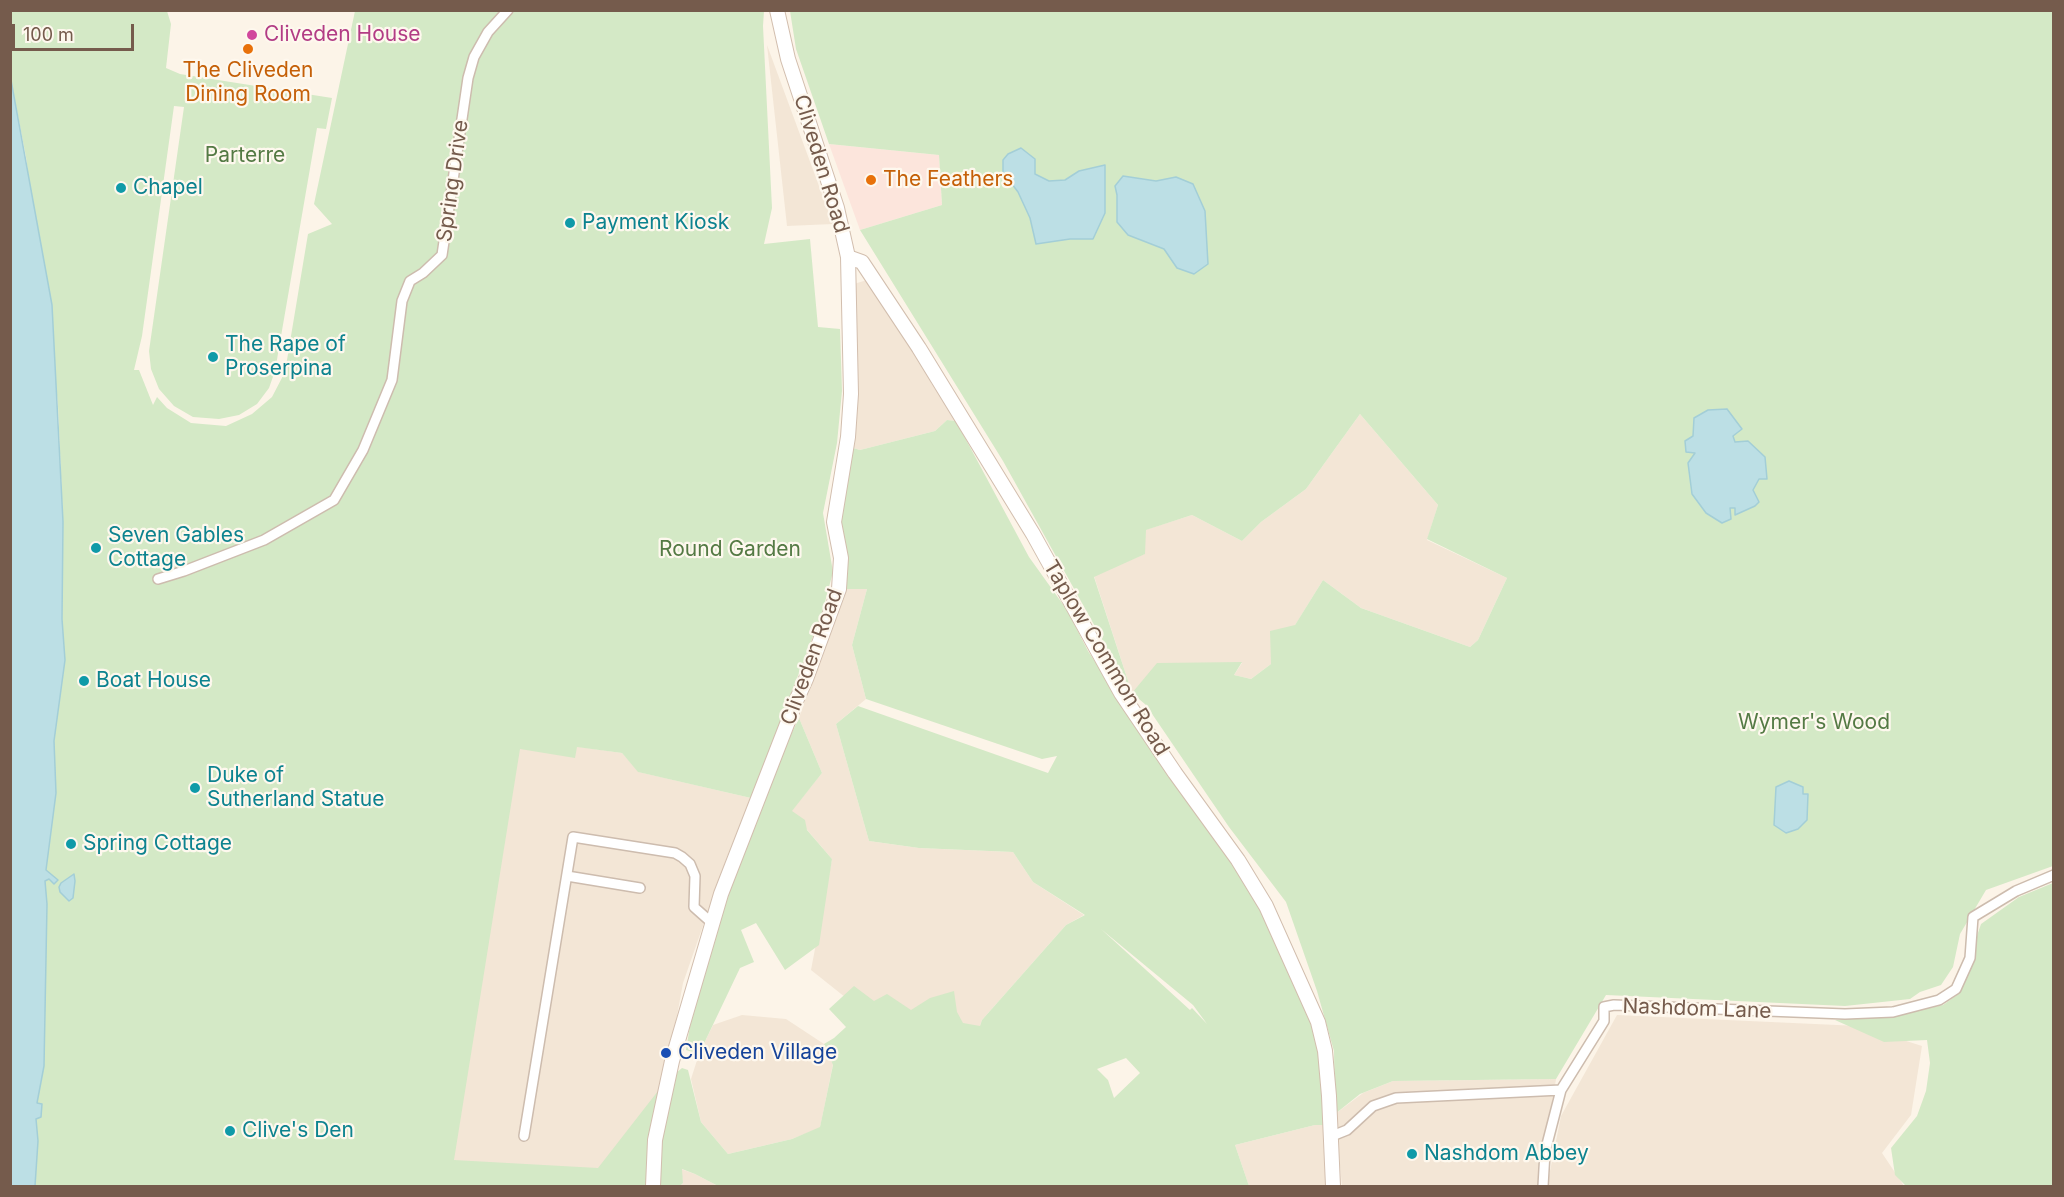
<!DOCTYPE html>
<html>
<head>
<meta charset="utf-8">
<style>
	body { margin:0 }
	#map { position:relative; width:2064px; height:1197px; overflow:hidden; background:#fcf4e8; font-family:Inter,sans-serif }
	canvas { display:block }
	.frame { position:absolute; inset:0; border:12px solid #755b4c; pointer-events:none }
	.scale { position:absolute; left:12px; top:24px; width:122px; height:27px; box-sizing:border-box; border:3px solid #755b4c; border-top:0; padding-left:8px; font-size:18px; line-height:21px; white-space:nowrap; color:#755b4c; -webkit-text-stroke:4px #fef8ee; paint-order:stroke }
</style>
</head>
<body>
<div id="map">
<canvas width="2064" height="1197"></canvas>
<div class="frame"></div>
<div class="scale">100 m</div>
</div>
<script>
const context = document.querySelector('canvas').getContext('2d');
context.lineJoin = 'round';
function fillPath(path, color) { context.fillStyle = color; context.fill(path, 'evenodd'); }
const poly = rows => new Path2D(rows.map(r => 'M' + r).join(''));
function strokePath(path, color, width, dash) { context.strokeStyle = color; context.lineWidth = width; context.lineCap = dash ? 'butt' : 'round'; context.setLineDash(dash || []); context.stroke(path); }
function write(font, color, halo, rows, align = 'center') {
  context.font = font + ' Inter,sans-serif'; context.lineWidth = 4.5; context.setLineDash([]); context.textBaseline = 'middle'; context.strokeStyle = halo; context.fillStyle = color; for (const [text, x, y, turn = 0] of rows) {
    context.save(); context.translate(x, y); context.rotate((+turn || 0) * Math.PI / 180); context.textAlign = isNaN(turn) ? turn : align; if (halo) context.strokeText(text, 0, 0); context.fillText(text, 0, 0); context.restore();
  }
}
fillPath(poly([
	[767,45,833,224,787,226],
	[867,280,932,379,931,383,956,421,947,420,935,431,860,450,853,448,854,284],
	[1360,414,1438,505,1427,540,1507,578,1478,640,1470,647,1361,608,1323,580,1271,664,1251,679,1234,675,1242,663,1132,693,1094,576,1144,554,1145,530,1192,515,1242,541,1261,522,1306,489],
	[842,589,867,589,852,645,866,699,836,724,869,841,919,848,1013,852,1033,882,1084,915,1066,925,982,1020,980,1026,909,1048,811,970,832,859,791,811,822,773,799,718],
	[503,736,622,753,639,772,751,798,727,857,683,983,647,1180,432,1186],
	[742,1015,786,1019,824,1044,833,1064,820,1128,792,1139,728,1154,701,1122,691,1079,699,1054,713,1025],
	[1617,1015,1859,1026,1922,1046,1911,1115,1882,1153,1904,1186,1547,1186,1561,1116],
	[1556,1079,1538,1186,1342,1186,1335,1114,1363,1093,1393,1081],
	[1315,1125,1324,1125,1328,1186,1249,1186,1235,1145],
	[681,1169,695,1174,718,1186,680,1186,683,1183]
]), '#f3e6d6');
fillPath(poly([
	[829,144,939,155,942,205,860,230]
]), '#fce5dc');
fillPath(poly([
	[11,11,167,11,171,24,166,68,180,74,332,98,326,129,317,128,275,371,269,388,257,404,239,415,219,419,193,417,174,406,159,389,151,369,149,351,184,107,174,106,142,336,134,370,139,370,153,405,157,397,167,408,191,423,226,426,252,414,272,397,285,372,308,234,332,224,314,204,355,11,764,11,763,26,772,208,764,244,810,239,818,327,840,329,842,391,837,443,823,513,833,572,822,613,751,798,638,772,622,753,577,747,575,758,520,749,454,1160,598,1168,658,1091,649,1143,648,1186,35,1186,38,1141,36,1119,41,1104,37,1103,44,1066,47,904,45,881,49,879,46,870,56,793,54,741,65,660,62,619,63,522,58,406,55,374,26,157,11,80],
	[790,11,2053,11,2053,866,1986,890,1960,934,1953,967,1941,985,1920,992,1910,999,1845,1006,1606,995,1556,1079,1393,1081,1360,1094,1335,1114,1334,1051,1317,991,1286,902,1229,827,1146,705,1132,693,1003,461,860,230,942,205,939,155,829,144,796,49],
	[1360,414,1438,505,1427,539,1507,578,1478,640,1470,647,1361,608,1323,580,1295,625,1270,631,1271,664,1251,679,1234,675,1242,662,1157,663,1132,693,1094,577,1145,554,1146,530,1192,515,1242,541,1261,522,1306,489],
	[947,420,956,421,1029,557,1067,610,1088,651,1180,791,1244,874,1307,1007,1320,1051,1324,1125,1315,1125,1235,1145,1249,1186,718,1186,695,1174,682,1169,683,1183,680,1186,659,1186,659,1143,676,1073,682,1068,688,1070,701,1122,728,1154,792,1139,820,1127,833,1065,824,1044,834,1038,846,1027,829,1009,854,986,874,1001,887,994,911,1010,930,998,954,991,957,1012,963,1023,980,1026,982,1020,1066,925,1085,915,1033,882,1013,852,919,848,869,841,836,724,858,706,1048,773,1057,756,1042,759,866,699,852,645,867,589,842,589,840,522,853,448,860,450,935,431],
	[1101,929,1193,1005,1207,1024,1192,1008,1190,1010],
	[1126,1058,1140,1073,1114,1098,1108,1080,1097,1069],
	[799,718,822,773,792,811,805,820,807,830,832,859,819,945,785,970,756,923,741,930,754,962,740,968,699,1054,686,1050,709,911,717,886],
	[2053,883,2053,1186,1906,1186,1895,1175,1891,1148,1917,1116,1926,1091,1930,1063,1927,1040,1884,1042,1835,1020,1894,1016,1943,1005,1957,995,1981,924,2019,897]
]), '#d4e9c6');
const water = poly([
	[11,80,52,305,63,522,62,619,65,660,54,741,56,793,46,870,58,880,54,884,49,879,45,881,47,904,44,1066,37,1103,42,1104,41,1117,36,1119,38,1141,35,1186,10,1186,11,80],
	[1021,148,1035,159,1035,174,1049,181,1065,180,1079,171,1105,165,1105,213,1093,239,1070,239,1036,244,1030,218,1018,192,1003,172,1003,160,1008,154,1021,148],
	[1123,176,1156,181,1176,177,1193,184,1205,211,1208,264,1194,274,1177,268,1164,249,1128,235,1117,222,1117,195,1115,186,1123,176],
	[1727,409,1742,429,1733,436,1735,442,1748,441,1765,457,1767,479,1759,479,1753,490,1759,502,1755,506,1735,515,1735,508,1730,508,1731,519,1722,523,1706,513,1692,494,1688,463,1695,453,1686,452,1685,441,1693,436,1694,418,1708,410,1727,409],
	[1789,781,1803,787,1803,794,1808,794,1807,820,1798,829,1786,833,1774,825,1776,787,1789,781],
	[74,874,75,881,73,898,69,901,60,892,59,887,61,883,74,874]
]);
fillPath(water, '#bcdfe5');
strokePath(water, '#a3ced7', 1.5);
const street = poly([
	[158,579,184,571,264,540,334,500,363,450,392,380,402,301,410,281,423,273,442,255,468,78,474,57,488,32,508,10],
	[567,876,640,888],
	[524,1136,573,837,675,853,682,857,690,864,695,876,694,907,712,923],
	[1332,1136,1347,1130,1373,1106,1396,1098,1561,1090,1604,1021,1604,1007,1614,1005,1845,1014,1893,1012,1939,1000,1956,989,1970,958,1973,917,2016,891,2054,875],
	[1543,1186,1545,1152,1561,1090]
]);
const secondary = poly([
	[848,257,862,262,919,348,1033,534,1121,693,1175,773,1238,860,1266,906,1318,1022,1325,1051,1329,1096,1333,1186],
	[653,1186,655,1140,672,1061,721,894,796,701,806,679,839,589,841,558,834,522,848,437,851,394,848,257,837,208,788,59,777,10]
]);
strokePath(street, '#cdbcae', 12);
strokePath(secondary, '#d2beae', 16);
strokePath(street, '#fff', 9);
strokePath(secondary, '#fff', 14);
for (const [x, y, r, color] of [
	[252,35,6,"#d1479c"],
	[248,49,6,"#e8710a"],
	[871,180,6,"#e8710a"],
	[121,188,6,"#0f9aa8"],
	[570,223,6,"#0f9aa8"],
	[213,357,6,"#0f9aa8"],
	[96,548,6,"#0f9aa8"],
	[84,681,6,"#0f9aa8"],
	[195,788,6,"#0f9aa8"],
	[71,844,6,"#0f9aa8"],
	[666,1053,6,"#1a4fb4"],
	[230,1131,6,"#0f9aa8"],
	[1412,1154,6,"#0f9aa8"]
]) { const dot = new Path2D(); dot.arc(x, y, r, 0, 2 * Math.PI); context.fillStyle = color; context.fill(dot); strokePath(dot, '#fef8ee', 2); }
write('21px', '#b23c85', '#fef8ee', [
	["Cliveden House",264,35]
], 'left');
write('21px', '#c56008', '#fef8ee', [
	["The Cliveden",248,71],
	["Dining Room",248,95],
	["The Feathers",883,180,"left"]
]);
write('21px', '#547a44', '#fef8ee', [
	["Parterre",245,156],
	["Round Garden",730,550],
	["Wymer's Wood",1814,723]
]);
write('21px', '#755b4c', '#fef8ee', [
	["Cliveden Road",821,164,73],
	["Spring Drive",453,181,-82],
	["Cliveden Road",812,657,-70],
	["Taplow Common Road",1106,658,59],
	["Nashdom Lane",1697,1009,2]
]);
write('21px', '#0d838f', '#fef8ee', [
	["Chapel",133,188],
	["Payment Kiosk",582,223],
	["The Rape of",225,345],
	["Proserpina",225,369],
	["Seven Gables",108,536],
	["Cottage",108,560],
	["Boat House",96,681],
	["Duke of",207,776],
	["Sutherland Statue",207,800],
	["Spring Cottage",83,844],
	["Clive's Den",242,1131],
	["Nashdom Abbey",1424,1154]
], 'left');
write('21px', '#164399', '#fef8ee', [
	["Cliveden Village",678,1053]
], 'left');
</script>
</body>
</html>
